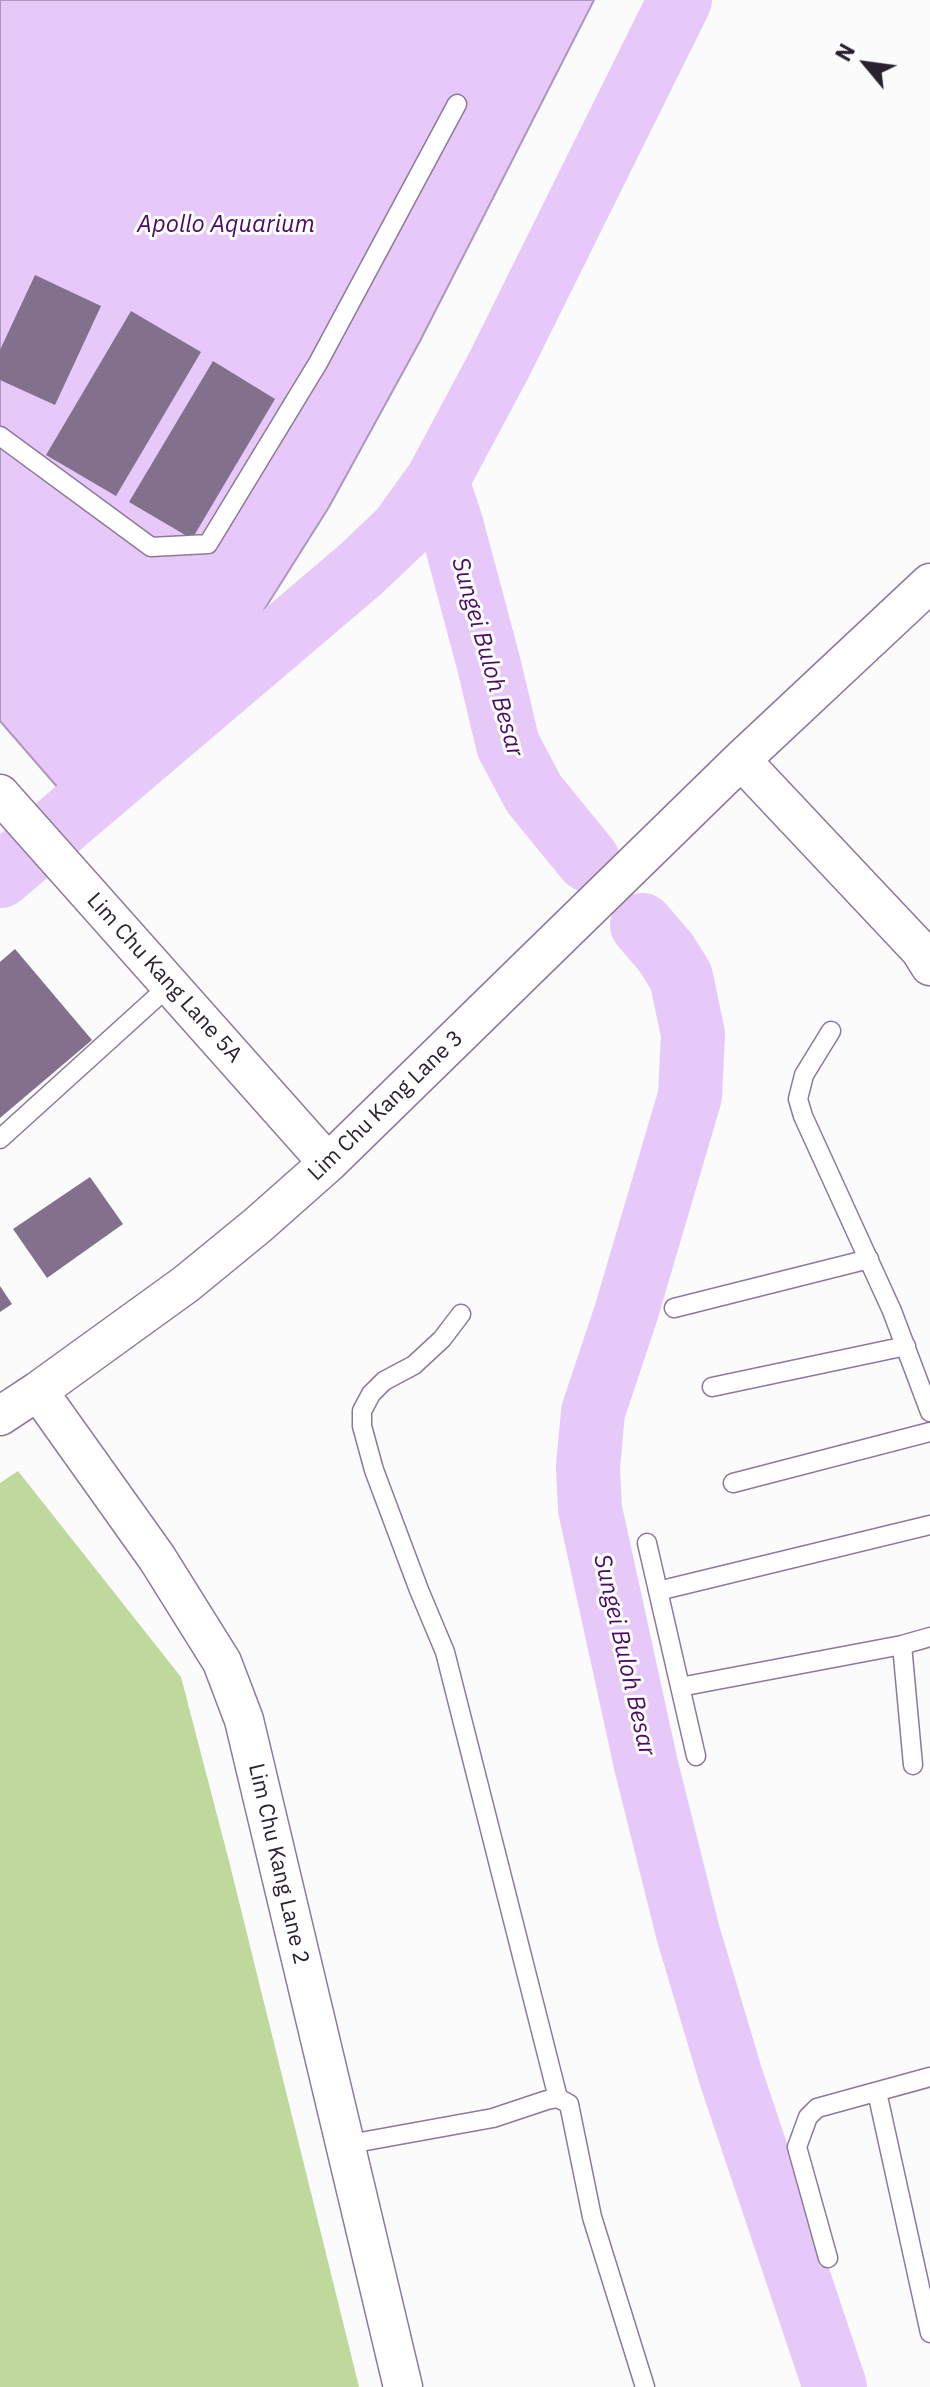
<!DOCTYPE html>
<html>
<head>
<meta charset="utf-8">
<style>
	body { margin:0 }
	#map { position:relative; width:930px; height:2387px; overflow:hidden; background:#fbfbfb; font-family:"IBM Plex Sans",sans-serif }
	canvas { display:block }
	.north { position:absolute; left:826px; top:24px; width:80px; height:80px; -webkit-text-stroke:6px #fff; paint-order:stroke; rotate:299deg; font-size:22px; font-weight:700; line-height:32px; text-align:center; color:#29212e }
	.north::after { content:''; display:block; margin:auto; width:28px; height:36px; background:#29212e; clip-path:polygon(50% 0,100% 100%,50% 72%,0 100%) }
</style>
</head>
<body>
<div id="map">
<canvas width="930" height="2387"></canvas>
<div class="north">N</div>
</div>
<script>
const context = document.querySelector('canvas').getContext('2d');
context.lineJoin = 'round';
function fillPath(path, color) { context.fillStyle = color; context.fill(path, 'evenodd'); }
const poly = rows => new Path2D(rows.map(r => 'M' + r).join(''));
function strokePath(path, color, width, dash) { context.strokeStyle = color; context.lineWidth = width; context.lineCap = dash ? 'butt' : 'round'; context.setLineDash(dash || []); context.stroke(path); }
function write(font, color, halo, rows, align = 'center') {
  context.font = font + ' "IBM Plex Sans",sans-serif'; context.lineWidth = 6; context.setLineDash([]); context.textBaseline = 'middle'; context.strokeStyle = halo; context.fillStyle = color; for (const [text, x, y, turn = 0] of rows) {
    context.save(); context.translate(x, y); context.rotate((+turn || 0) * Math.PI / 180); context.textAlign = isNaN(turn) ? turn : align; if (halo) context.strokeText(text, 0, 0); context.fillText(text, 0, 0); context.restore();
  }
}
fillPath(poly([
	[18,1471,181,1677,229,1861,359,2387,0,2387,0,1483]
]), '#bfd99c');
const water = poly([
	[0,0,594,0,420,341,329,507,247,637,59,789,0,721,0,0]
]);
fillPath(water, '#e6c9f9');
strokePath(water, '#ad97bc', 2);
strokePath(poly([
	[437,481,451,523,489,665,508,745,534,794,588,860],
	[0,876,361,569,401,531,437,481,499,365,680,0],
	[642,925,666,953,681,977,693,1034,690,1096,626,1313,593,1412,588,1467,590,1509,646,1765,688,1933,731,2077,835,2387]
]), '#e6c9f9', 64);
fillPath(poly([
	[35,275,101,306,55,405,0,380,0,350],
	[131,311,201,352,116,496,46,455],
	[213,361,275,399,192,539,129,502],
	[15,949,92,1040,0,1118,0,962],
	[90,1177,123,1224,47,1278,13,1229],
	[0,1286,12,1304,0,1312]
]), '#82708d');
const service = poly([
	[0,436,151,547,208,544,318,363,457,104],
	[831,1031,804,1075,798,1099,803,1116,892,1311,930,1412],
	[0,1139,170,985],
	[674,1308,869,1259],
	[461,1314,442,1339,414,1365,384,1381,371,1394,362,1411,362,1426,374,1470,419,1590,445,1652,558,2098],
	[712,1387,906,1346],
	[733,1483,930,1432],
	[647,1543,696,1756],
	[658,1591,930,1525],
	[902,1645,913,1765],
	[680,1687,902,1645,930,1637],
	[877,2092,930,2333],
	[344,2145,493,2118,547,2100,558,2098,569,2104,592,2217,645,2387],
	[828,2258,797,2147,808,2117,817,2108,930,2077]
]);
const minor = poly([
	[741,760,920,950,930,966],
	[0,794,328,1163],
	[38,1391,157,1558,222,1662,244,1720,403,2387],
	[0,1416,38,1391,186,1284,258,1225,328,1163,741,760,930,583]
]);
strokePath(service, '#8c7a98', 21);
strokePath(minor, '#8c7a98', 41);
strokePath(service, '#fff', 18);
strokePath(minor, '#fff', 38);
write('22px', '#29212e', '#fff', [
	["Lim Chu Kang Lane 5A",164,978,48],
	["Lim Chu Kang Lane 3",386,1106,-44],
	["Lim Chu Kang Lane 2",278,1864,77]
]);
write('italic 24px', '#4c0b69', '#fff', [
	["Apollo Aquarium",226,225],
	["Sungei Buloh Besar",487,657,74],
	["Sungei Buloh Besar",624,1655,77]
]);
</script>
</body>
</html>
